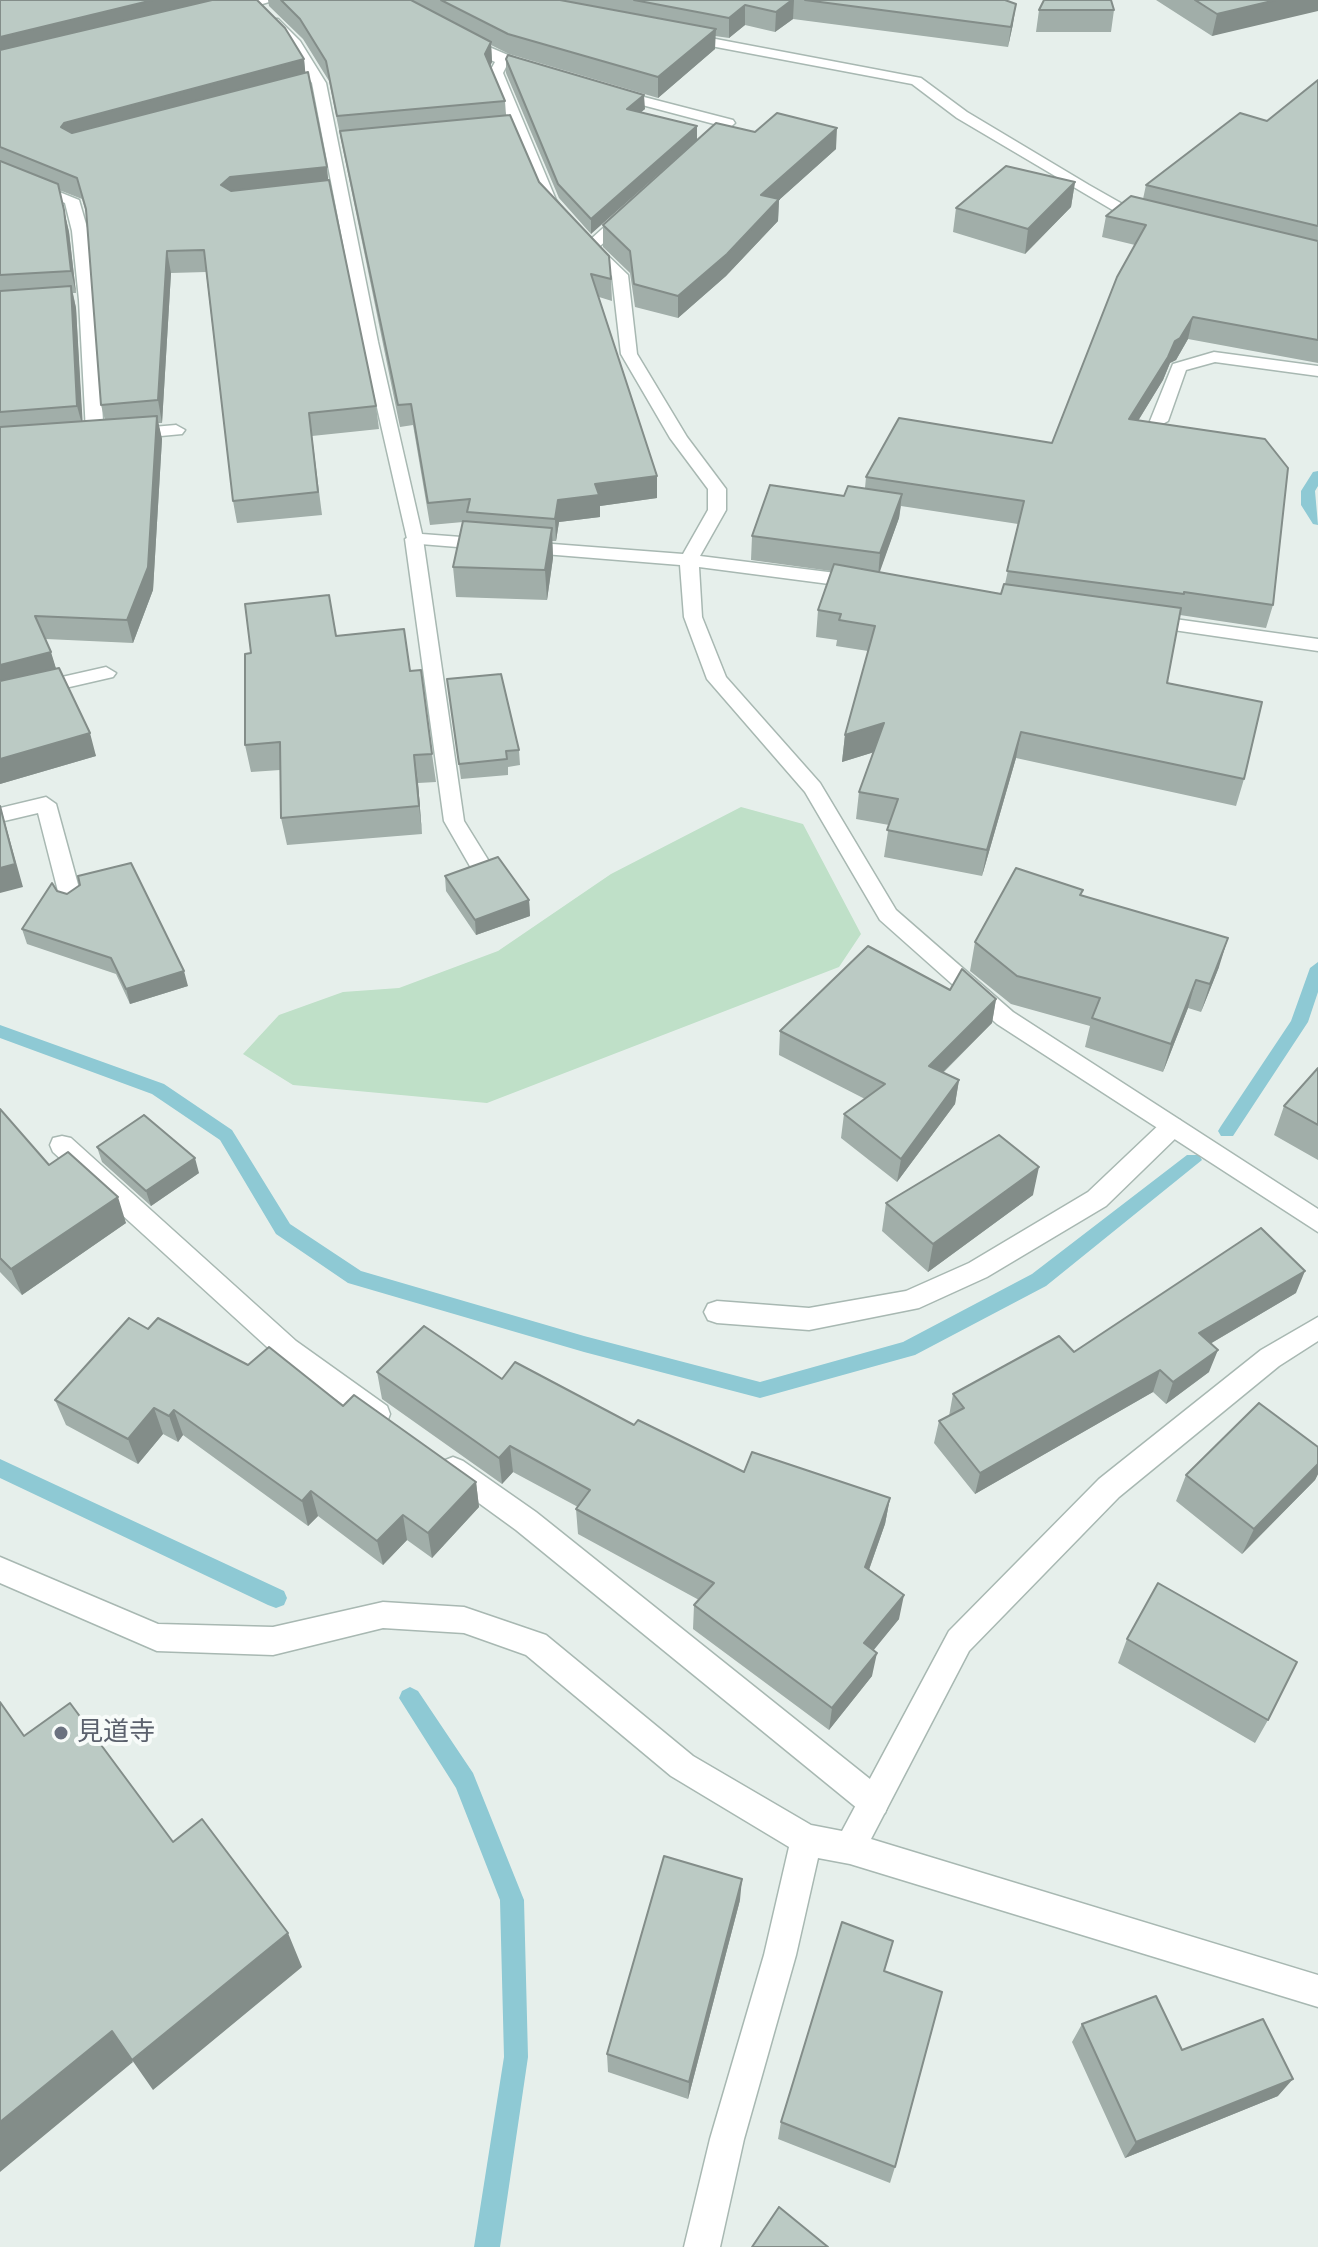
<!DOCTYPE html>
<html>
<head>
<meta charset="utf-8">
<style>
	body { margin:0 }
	canvas { display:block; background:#e6efeb }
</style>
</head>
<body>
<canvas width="1318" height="2247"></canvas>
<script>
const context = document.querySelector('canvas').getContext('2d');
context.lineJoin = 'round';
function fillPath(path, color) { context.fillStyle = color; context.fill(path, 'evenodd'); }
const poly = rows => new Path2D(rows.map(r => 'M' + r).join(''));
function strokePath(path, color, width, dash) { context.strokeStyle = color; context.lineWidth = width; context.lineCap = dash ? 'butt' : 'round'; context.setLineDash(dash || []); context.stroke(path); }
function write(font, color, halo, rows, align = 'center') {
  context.font = font + ' "Roboto Condensed","Noto Sans JP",sans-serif'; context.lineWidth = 8; context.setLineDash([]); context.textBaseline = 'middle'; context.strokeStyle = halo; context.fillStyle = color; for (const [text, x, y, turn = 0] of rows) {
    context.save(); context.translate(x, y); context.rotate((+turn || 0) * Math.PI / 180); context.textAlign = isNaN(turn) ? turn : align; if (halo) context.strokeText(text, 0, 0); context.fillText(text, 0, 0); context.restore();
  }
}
fillPath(poly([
	[741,807,803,824,861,934,839,967,487,1103,293,1085,243,1054,279,1015,343,992,399,988,498,951,611,874]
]), '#bfe0c8');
fillPath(poly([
	[1318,471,1318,486,1315,491,1318,525,1313,524,1301,505,1301,491,1313,472,1318,471],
	[1318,962,1318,992,1308,1022,1233,1136,1221,1136,1218,1131,1221,1126,1291,1021,1310,968,1318,962],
	[0,1025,164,1084,232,1130,290,1224,361,1271,584,1336,760,1382,903,1342,1032,1274,1187,1155,1199,1155,1202,1160,1046,1286,915,1355,760,1398,584,1352,348,1283,276,1234,220,1140,152,1094,0,1038,0,1025],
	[0,1459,284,1591,287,1598,284,1605,276,1608,268,1605,0,1478,0,1459],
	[410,1687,418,1691,473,1773,524,1900,528,2057,500,2247,474,2247,504,2057,500,1900,456,1788,399,1698,402,1691,410,1687]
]), '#8ec9d4');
const service = poly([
	[1214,352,1318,366,1318,376,1215,362,1186,370,1168,421,1159,426,1153,425,1150,421,1173,364,1214,352],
	[176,425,185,430,182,434,129,439,120,434,129,429,176,425],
	[414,534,423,539,464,821,490,863,487,868,479,870,471,868,444,821,405,539,414,534],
	[46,797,56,804,82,899,79,904,71,907,63,904,60,899,38,813,0,822,0,808,46,797],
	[1172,1118,1180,1120,1184,1127,1180,1134,1106,1206,987,1277,919,1308,809,1330,717,1323,708,1320,704,1312,708,1304,717,1301,809,1308,906,1291,969,1263,1088,1192,1164,1120,1172,1118],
	[62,1136,71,1138,296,1341,387,1406,390,1414,387,1422,377,1426,367,1422,278,1357,53,1152,50,1145,53,1138,62,1136],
	[453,1457,463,1461,536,1512,885,1791,889,1802,885,1813,874,1817,863,1813,516,1530,443,1477,439,1469,443,1461,453,1457]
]);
const minor = poly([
	[254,0,276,0,228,14,222,10,254,0],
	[268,19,278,19,300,41,326,83,378,342,422,534,683,554,708,510,708,489,670,438,621,354,612,276,582,247,621,212,631,212,631,218,599,247,628,275,637,354,687,437,726,489,726,510,700,556,860,576,869,582,860,588,699,567,702,617,726,677,820,783,896,910,1013,1012,1318,1209,1318,1232,997,1024,880,920,805,792,707,679,684,617,680,565,408,543,362,342,312,83,290,46,266,22,268,19],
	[684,33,921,78,967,112,1089,185,1126,206,1156,216,1149,220,1116,212,957,118,912,84,679,40,677,37,684,33],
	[458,38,468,38,543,70,536,74,507,65,503,73,556,200,566,213,564,216,554,216,542,201,489,73,495,62,458,44,458,38],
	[613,89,733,120,735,123,706,150,696,150,696,144,718,125,608,96,606,93,613,89],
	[0,168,79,200,88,231,95,300,104,436,101,440,78,443,69,438,72,434,86,432,79,300,72,231,65,203,0,177,0,168],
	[1146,615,1318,639,1318,651,1139,625,1136,621,1139,617,1146,615],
	[106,667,116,673,113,677,0,703,0,691,106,667],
	[1318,1317,1318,1341,1279,1366,1119,1497,969,1651,871,1839,1318,1975,1318,2007,850,1864,818,1858,796,1955,744,2139,720,2247,684,2247,710,2139,764,1955,789,1847,671,1776,526,1655,464,1633,383,1628,273,1655,157,1651,0,1583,0,1557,158,1624,273,1627,383,1602,464,1607,546,1635,693,1756,811,1825,842,1831,949,1631,1099,1479,1261,1350,1318,1317]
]);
strokePath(service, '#a8b8b2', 3);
strokePath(minor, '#a8b8b2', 3);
fillPath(service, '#fff');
fillPath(minor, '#fff');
fillPath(poly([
	[0,0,304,59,305,73,376,406,379,429,312,436,322,515,237,523,233,501,206,272,171,273,162,423,158,423,162,439,153,590,133,643,46,639,56,669,96,756,0,784],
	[59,190,82,199,87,216,101,405,105,420,82,421,76,308,73,293,76,293,69,232],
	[268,0,1005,0,1013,24,1008,47,793,19,775,32,745,25,729,38,715,36,715,49,658,98,509,54,491,45,492,62,490,66,505,101,506,115,539,182,611,279,612,301,599,297,657,498,600,506,600,517,559,522,556,541,552,541,553,558,547,600,456,597,453,567,463,522,430,525,413,425,400,427,329,81,303,39,269,6],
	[1156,0,1318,0,1212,36],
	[1039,10,1114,10,1111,32,1036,32],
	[506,59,645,109,640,112,591,234,559,198,506,73],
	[1318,80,1318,363,1188,339,1176,360,1170,363,1163,380,1138,421,1273,605,1266,628,1180,615,1167,683,1244,779,1236,806,1016,758,982,876,884,857,889,825,856,819,859,792,874,752,842,762,845,735,868,651,836,646,837,640,816,637,818,610,831,571,751,560,752,536,844,496,865,488,866,477,1052,443,1135,245,1102,237,1106,216,1143,199,1146,185,1267,121],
	[901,506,1018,524,1005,584,1001,594,879,572,899,518],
	[755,132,836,149,779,200,778,221,726,276,678,318,635,307,630,273,603,247,603,225],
	[1075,182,1071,207,1025,254,953,232,956,208],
	[336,636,410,671,432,754,436,782,418,783,422,834,287,845,281,818,280,770,251,772,245,745],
	[447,679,519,750,520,765,508,767,508,775,461,779],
	[445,876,529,900,530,916,476,935,446,891],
	[57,891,188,986,130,1004,116,974,27,944,22,929],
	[1082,895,1219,967,1201,1012,1188,1008,1163,1072,1085,1047,1090,1026,1011,1004,970,971,975,942],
	[950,990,996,999,992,1023,943,1073,959,1080,955,1104,897,1182,841,1138,844,1114,865,1099,779,1055,780,1031],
	[1318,1068,1318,1160,1274,1135,1284,1106],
	[0,1109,49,1165,126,1223,22,1295,0,1272],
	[97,1147,199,1173,151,1206,102,1162],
	[1033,1195,928,1272,882,1231,886,1203],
	[1296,1293,1210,1344,1209,1372,1166,1404,1153,1392,975,1494,934,1443,939,1421,949,1416,953,1394,1074,1352],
	[148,1329,248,1365,343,1406,476,1482,479,1507,432,1558,407,1540,383,1565,318,1516,308,1526,183,1435,178,1442,163,1434,138,1464,66,1425,55,1400],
	[377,1372,502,1379,634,1425,744,1472,890,1498,885,1524,869,1570,899,1619,873,1650,872,1676,829,1730,693,1629,694,1605,699,1600,578,1534,576,1509,578,1507,513,1472,502,1484,382,1399],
	[1318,1447,1318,1474,1315,1480,1242,1554,1176,1501,1186,1475],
	[1127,1639,1268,1720,1255,1743,1118,1663],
	[740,1900,688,2099,608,2072,607,2054],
	[885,1971,895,2167,890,2183,778,2139,781,2122],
	[1082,2024,1182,2050,1278,2096,1125,2158,1072,2042]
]), '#a1aea9');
fillPath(poly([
	[153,0,238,0,0,59,0,37],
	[792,0,794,0,793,19,775,32,776,12],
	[1276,0,1318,0,1318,11,1212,36,1217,14],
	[1016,4,1013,24,1008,47,1011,27],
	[745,5,745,25,729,38,729,18],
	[716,29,715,49,658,98,658,77],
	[491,42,492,62,486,74,485,54],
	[304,59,306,79,66,148,61,127,64,123],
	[644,95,645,109,628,123,627,109],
	[697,126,697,140,591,234,591,219],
	[837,128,836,149,779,200,778,221,726,276,678,318,678,296,761,195],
	[327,167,329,188,234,198,221,185,230,177],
	[1075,182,1071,207,1025,254,1028,229],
	[64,210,69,232,76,293,71,271],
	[167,251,171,273,162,423,158,400],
	[71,286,76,308,83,428,77,406],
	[1193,317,1188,339,1176,360,1170,363,1163,380,1125,442,1129,419,1175,341],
	[157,416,162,439,153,590,133,643,127,620],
	[657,476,657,498,600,506,600,517,559,522,556,541,555,519,558,500,595,484],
	[902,494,899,518,878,577,880,553],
	[552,528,553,558,547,600,545,570],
	[51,652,58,675,0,690,0,665],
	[884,723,881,750,842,762,845,735],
	[1021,732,1016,758,982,876,987,850],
	[90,733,96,756,0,784,0,759],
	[414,755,418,783,422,834,419,806],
	[0,801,0,805,23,887,0,893],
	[529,900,530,916,476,935,475,920],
	[1228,938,1219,967,1201,1012,1210,984],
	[184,971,188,986,130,1004,126,989],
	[1196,980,1188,1008,1163,1072,1171,1044],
	[996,999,992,1023,925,1090,929,1066],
	[959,1080,955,1104,897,1182,901,1159],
	[195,1158,199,1173,151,1206,146,1191],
	[1039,1167,1033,1195,928,1272,933,1244],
	[118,1197,126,1223,22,1295,11,1269],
	[1305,1271,1296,1293,1191,1355,1199,1333],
	[1218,1350,1209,1372,1166,1404,1173,1382],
	[1160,1370,1153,1392,975,1494,980,1473],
	[154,1408,163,1434,138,1464,128,1439],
	[174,1410,183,1435,178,1442,169,1416],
	[510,1446,513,1472,502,1484,499,1458],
	[1318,1464,1318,1474,1315,1480,1242,1554,1254,1529],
	[476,1482,479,1507,432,1558,428,1533],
	[311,1491,318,1516,308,1526,302,1501],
	[890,1498,885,1524,861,1592,865,1567],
	[403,1515,407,1540,383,1565,377,1541],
	[904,1595,899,1619,860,1667,864,1643],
	[877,1653,872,1676,829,1730,832,1708],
	[742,1879,740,1900,688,2099,689,2082],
	[288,1933,302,1967,153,2090,132,2060],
	[112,2031,133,2062,0,2172,0,2122],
	[1293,2079,1278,2096,1125,2158,1136,2142]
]), '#838d89');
const building = poly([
	[0,0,153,0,0,37,0,0],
	[212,0,257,0,285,28,304,59,64,123,61,127,72,133,308,72,327,167,230,177,221,185,231,191,329,180,376,406,309,413,318,492,233,501,204,250,167,251,158,400,101,405,86,209,77,178,0,147,0,50,212,0],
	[281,0,411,0,491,42,485,54,505,101,337,116,326,61,300,19,281,0],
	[441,0,560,0,716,29,658,77,508,34,441,0],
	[634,0,792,0,776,12,745,5,729,18,634,0],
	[805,0,1005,0,1016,4,1011,27,805,0],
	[1044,0,1111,0,1114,10,1039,10,1044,0],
	[1195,0,1276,0,1217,14,1195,0],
	[508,55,644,95,627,109,697,126,591,219,558,184,506,59,508,55],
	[1318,80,1318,226,1146,185,1240,113,1267,121,1318,80],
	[777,113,837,128,761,195,779,199,727,254,678,296,634,284,630,251,603,225,716,123,755,132,777,113],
	[510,115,539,182,609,256,611,279,591,274,657,476,595,484,599,495,558,500,555,519,467,512,470,499,428,503,411,404,398,405,340,131,510,115],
	[0,161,58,184,64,210,71,271,0,275,0,161],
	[1006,166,1075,182,1028,229,956,208,1006,166],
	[1131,196,1318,241,1318,340,1193,317,1180,338,1175,341,1168,357,1129,419,1265,439,1288,468,1273,605,1184,592,1184,594,1007,571,1024,501,866,477,899,418,1052,443,1117,277,1146,225,1106,216,1131,196],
	[71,286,77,406,0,412,0,291,71,286],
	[157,416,148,567,127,620,35,616,51,652,0,665,0,427,157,416],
	[770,485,844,496,848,486,902,494,880,553,752,536,770,485],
	[463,521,552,528,545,570,453,567,463,521],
	[834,564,1001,594,1004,584,1181,608,1167,683,1262,702,1244,779,1021,732,987,850,887,830,898,799,859,792,884,723,845,735,875,626,839,620,841,614,818,610,834,564],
	[329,595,336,636,404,629,410,671,421,670,432,754,414,755,419,806,281,818,280,742,245,745,245,654,251,653,245,604,329,595],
	[59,668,90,733,0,759,0,681,59,668],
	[501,674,519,750,506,751,507,759,459,764,447,679,501,674],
	[0,806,15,864,0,868,0,806],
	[498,857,529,900,475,920,445,876,498,857],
	[131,863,184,971,126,989,111,958,22,929,52,883,57,891,67,894,80,885,78,876,131,863],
	[1016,868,1083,890,1080,895,1228,938,1210,984,1196,980,1171,1044,1092,1018,1100,998,1017,976,975,942,1016,868],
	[868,946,950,990,962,969,996,999,929,1066,959,1080,901,1159,844,1114,885,1084,780,1031,868,946],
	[1318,1068,1318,1125,1284,1106,1318,1068],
	[0,1109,49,1165,68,1152,118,1197,11,1269,0,1258,0,1109],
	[144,1115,195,1158,146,1191,97,1147,144,1115],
	[999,1135,1039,1167,933,1244,886,1203,999,1135],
	[1261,1228,1305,1271,1199,1333,1218,1350,1173,1382,1160,1370,980,1473,939,1421,964,1408,953,1394,1059,1336,1074,1352,1261,1228],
	[129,1318,148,1329,158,1318,248,1365,269,1347,343,1406,354,1395,476,1482,428,1533,403,1515,377,1541,311,1491,302,1501,174,1410,169,1416,154,1408,128,1439,55,1400,129,1318],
	[424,1326,502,1379,515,1362,634,1425,638,1420,744,1472,752,1452,890,1498,865,1567,904,1595,864,1643,877,1653,832,1708,694,1605,714,1583,576,1509,590,1490,510,1446,499,1458,377,1372,424,1326],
	[1259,1403,1318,1447,1318,1464,1254,1529,1186,1475,1259,1403],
	[1158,1583,1297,1662,1268,1720,1127,1639,1158,1583],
	[0,1702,24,1736,70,1703,173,1842,202,1819,288,1933,132,2060,112,2031,0,2122,0,1702],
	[664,1856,742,1879,689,2082,607,2054,664,1856],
	[842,1922,893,1941,884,1971,942,1992,895,2167,781,2122,842,1922],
	[1156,1996,1182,2050,1263,2019,1293,2079,1136,2142,1082,2024,1156,1996],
	[779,2207,828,2247,752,2247,779,2207]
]);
fillPath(building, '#bbcac4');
strokePath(building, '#838d89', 2);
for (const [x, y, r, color] of [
	[61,1733,8,"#6b7280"]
]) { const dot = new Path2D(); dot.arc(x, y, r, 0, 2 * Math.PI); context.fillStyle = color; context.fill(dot); strokePath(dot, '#f7fbf9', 3); }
write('26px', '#5b616d', '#f7fbf9', [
	["見道寺",77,1733]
], 'left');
</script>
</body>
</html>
